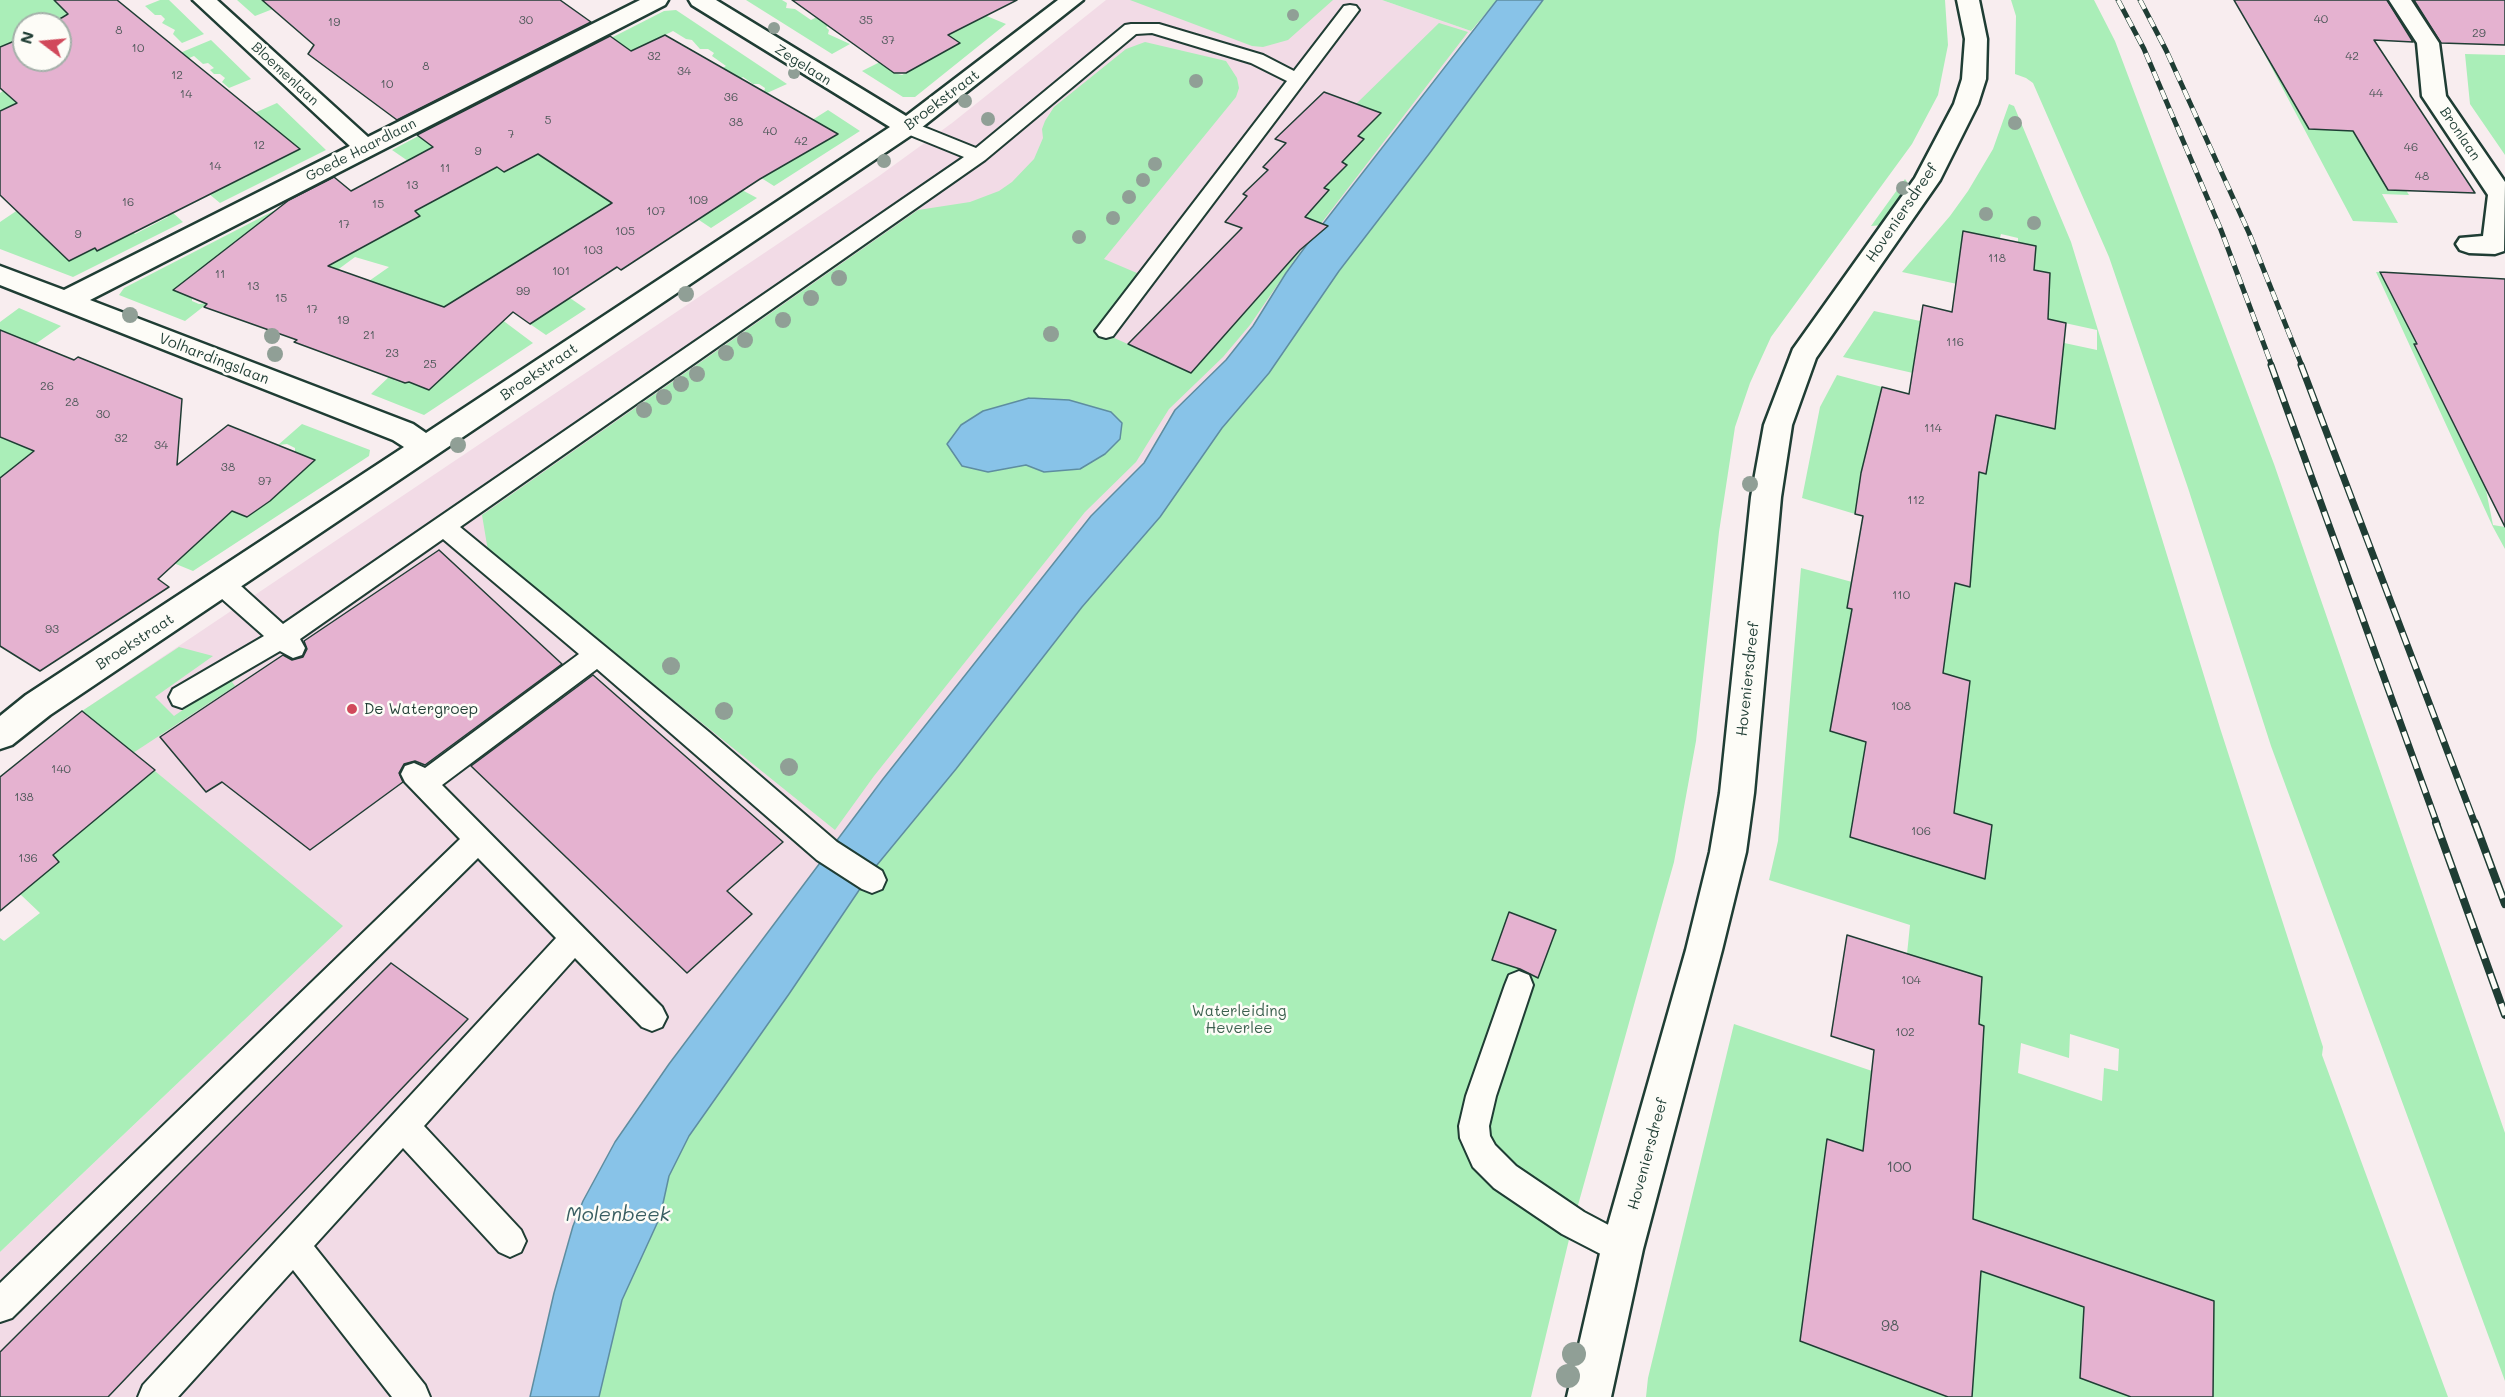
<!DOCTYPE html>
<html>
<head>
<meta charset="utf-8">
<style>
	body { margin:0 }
	#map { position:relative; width:2505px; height:1397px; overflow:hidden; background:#f8edef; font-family:Mali,sans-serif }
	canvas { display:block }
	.north { position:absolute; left:12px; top:12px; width:60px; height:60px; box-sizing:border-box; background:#fdfcf7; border:2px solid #a4b0a9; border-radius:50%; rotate:286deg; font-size:16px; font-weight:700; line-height:24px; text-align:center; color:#1f3d34 }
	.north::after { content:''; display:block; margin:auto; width:21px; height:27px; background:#d1495b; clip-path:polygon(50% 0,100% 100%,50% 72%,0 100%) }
</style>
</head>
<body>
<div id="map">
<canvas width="2505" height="1397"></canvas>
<div class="north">N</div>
</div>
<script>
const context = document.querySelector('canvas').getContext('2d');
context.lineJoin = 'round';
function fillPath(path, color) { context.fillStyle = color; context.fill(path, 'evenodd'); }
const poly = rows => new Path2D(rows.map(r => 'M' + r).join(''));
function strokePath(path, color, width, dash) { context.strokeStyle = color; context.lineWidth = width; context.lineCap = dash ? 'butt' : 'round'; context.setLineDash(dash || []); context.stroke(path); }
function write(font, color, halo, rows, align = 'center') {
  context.font = font + ' Mali,sans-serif'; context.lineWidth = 5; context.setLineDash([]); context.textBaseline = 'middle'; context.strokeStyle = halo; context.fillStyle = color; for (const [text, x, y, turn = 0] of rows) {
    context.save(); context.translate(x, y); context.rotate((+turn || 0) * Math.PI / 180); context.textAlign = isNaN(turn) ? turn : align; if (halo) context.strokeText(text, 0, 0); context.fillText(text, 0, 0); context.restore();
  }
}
fillPath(poly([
	[1106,0,1382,0,1471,31,1308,243,1286,273,1253,326,1226,360,1167,421,1144,463,1091,516,883,779,669,1064,615,1142,583,1201,573,1226,554,1293,530,1397,0,1397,0,1252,243,1021,133,753,82,711,879,176,952,123]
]), '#f2dbe6');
fillPath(poly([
	[0,0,62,0,68,14,61,17,62,18,58,20,60,23,24,24,24,60,60,60,68,29,48,108,211,40,251,79,229,88,222,82,225,78,220,74,214,74,210,70,214,68,208,63,203,64,194,56,143,78,243,118,277,103,326,150,220,203,208,193,247,177,250,171,38,231,69,261,132,231,135,234,168,217,166,215,172,212,183,222,73,277,0,249,0,222,40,195,0,156,0,93,3,91,17,103,35,102,0,79],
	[160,0,169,0,204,34,182,43,173,34,175,30,162,23,165,19,161,15,155,15,145,6],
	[237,0,266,0,278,7,255,16],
	[746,0,782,0,787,3,786,8,795,9,811,20,848,1,861,9,826,27,829,30,828,34,850,44,832,54],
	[948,0,1006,24,915,97,903,97,862,71,880,62,894,73,902,75,960,43,948,35],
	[1130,0,1333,0,1288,40,1263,47,1252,46],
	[1382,0,1497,0,1471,31],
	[1543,0,1945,0,1948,45,1938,95,1912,144,1771,337,1750,383,1735,427,1719,532,1696,741,1674,862,1573,1223,1531,1397,599,1397,622,1300,669,1176,689,1136,789,994,872,871,956,769,1082,607,1160,517,1222,428,1269,373,1339,271,1429,154],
	[2011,0,2094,0,2115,41,2274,464,2505,1133,2505,1381,2271,746,2188,488,2109,257,2033,83,2026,78,2015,74,2016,16],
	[676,10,787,84,767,93,764,92,765,88,759,84,753,84,743,77,697,101,774,170,831,138,809,122,828,110,860,131,774,186,739,164,742,190,757,198,711,228,696,218,715,210,716,206,616,205,479,285,481,304,533,343,424,415,371,394,391,375,394,376,394,380,402,383,409,382,430,389,476,346,369,281,389,267,355,257,332,274,192,298,192,301,199,304,208,303,185,321,119,295,124,288,326,184,388,234,420,216,415,211,497,167,505,172,521,164,458,116,664,11],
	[673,31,686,39,692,40,700,49,708,49,714,53,712,56,726,66,688,87,637,49],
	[1439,23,1468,32,1306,243,1250,325,1223,357,1169,409,1136,462,1085,512,874,776,835,830,488,551,482,515,918,210,970,202,999,191,1012,182,1034,159,1043,138,1042,129,1045,121,1054,107,1126,49,1145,42,1226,61,1237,78,1239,88,1236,97,1104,259,1144,276,1097,330,1191,373,1301,250,1310,219,1306,216,1329,191,1324,188,1346,165,1342,162,1358,136,1381,113,1356,104],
	[2258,42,2326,44,2370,131,2409,195,2382,194,2398,223,2353,221],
	[2465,54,2505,55,2505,155,2470,104],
	[2009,104,2014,106,2071,242,2220,728,2323,1047,2322,1055,2448,1397,1646,1397,1648,1378,1734,1024,1972,1105,1982,977,1907,954,1910,925,1769,880,1778,841,1801,568,1852,582,1847,608,1948,635,1955,583,1970,587,1975,486,1864,459,1855,514,1802,498,1820,407,1837,375,1882,387,1869,441,1986,474,1996,415,2055,429,2057,406,1843,357,1874,311,1920,321,1914,361,1989,379,2055,341,2097,350,2097,330,1982,305,2050,273,2034,270,2018,243,2018,238,2001,234,2000,238,1963,231,1957,284,1902,272,1950,216,1968,191,1993,149],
	[1857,793,1892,804,1957,814,1991,825,1985,878,1850,837],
	[2070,1034,2119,1049,2118,1071,2104,1068,2102,1101,2018,1073,2021,1043,2069,1058],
	[426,132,441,144,408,161,392,150],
	[1905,179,1911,187,1884,225,1871,226],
	[2376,272,2380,272,2417,344,2414,345,2477,472,2486,473,2485,485,2493,525,2505,527,2505,549,2493,527],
	[570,298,586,309,546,335,530,324],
	[19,308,61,326,34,345,0,330,0,322],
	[0,415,34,451,212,503,247,517,270,501,314,461,295,452,295,448,287,444,278,445,302,424,370,450,369,456,193,571,0,492],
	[179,647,213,656,155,697,174,716,251,663,265,660,232,682,235,686,133,753,343,926,0,1252,0,938,4,941,40,913,20,894,59,862,53,855,87,827,133,752,82,711]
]), '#aaeeb8');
const water = poly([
	[1497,0,1543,0,1429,154,1339,271,1269,373,1222,428,1160,517,1082,607,956,769,872,871,789,994,689,1136,669,1176,660,1217,622,1300,599,1397,530,1397,554,1293,573,1226,583,1201,615,1142,669,1064,883,779,1091,516,1144,463,1175,410,1226,360,1253,326,1286,273,1308,243,1497,0],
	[1029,398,1069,400,1111,412,1122,423,1120,439,1105,454,1080,469,1044,472,1026,465,988,472,962,466,947,444,961,425,983,411,1029,398]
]);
fillPath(water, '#88c3e8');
strokePath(water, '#5e8da0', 1.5);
const building = poly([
	[54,0,117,0,300,149,97,251,95,248,69,261,0,195,0,111,17,103,0,88,0,47,24,37,24,60,60,60,60,24,57,24,60,23,58,20,68,14,54,0],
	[262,0,560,0,591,22,397,120,308,54,314,45,262,0],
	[792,0,1017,0,948,35,960,43,906,73,894,73,792,0],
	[2234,0,2387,0,2413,42,2374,40,2475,193,2388,190,2353,131,2309,129,2234,0],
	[2414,0,2505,0,2505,45,2441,43,2414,0],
	[665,35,838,134,760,179,621,270,617,267,530,324,513,312,429,390,409,382,405,383,294,342,297,340,204,307,207,304,173,290,289,200,334,177,351,191,433,147,417,135,610,36,631,51,665,35],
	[538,154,612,203,444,307,328,266,420,216,415,211,497,167,504,172,538,154],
	[1324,92,1381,113,1358,136,1364,139,1342,162,1347,165,1324,188,1329,190,1305,217,1328,226,1300,250,1191,373,1128,344,1242,228,1225,222,1247,196,1243,194,1268,170,1263,167,1286,143,1275,139,1324,92],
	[1963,231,2036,246,2034,270,2050,273,2048,319,2066,323,2055,429,1996,415,1986,474,1979,472,1970,587,1955,583,1943,673,1970,681,1954,813,1992,825,1985,879,1850,837,1866,742,1830,731,1852,609,1847,608,1863,516,1855,514,1861,473,1882,387,1909,394,1923,305,1952,312,1963,231],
	[2380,272,2505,279,2505,527,2414,344,2417,344,2380,272],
	[0,330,74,360,78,357,182,399,177,465,228,425,315,460,270,501,247,517,232,511,158,579,169,587,40,671,0,646,0,478,34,451,0,437,0,330],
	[439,550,562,664,425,765,415,761,404,764,399,773,403,782,310,850,222,782,206,792,160,737,283,655,292,660,303,657,307,649,304,641,439,550],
	[593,675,783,842,727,891,752,914,687,973,471,766,593,675],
	[82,711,155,770,53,855,59,862,0,911,0,777,82,711],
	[1509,912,1556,930,1538,978,1520,969,1492,960,1509,912],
	[1847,935,1982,977,1979,1024,1984,1026,1973,1219,2214,1301,2213,1397,2131,1397,2080,1378,2084,1307,1981,1271,1972,1397,1948,1397,1800,1341,1827,1139,1863,1151,1874,1050,1831,1036,1847,935],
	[391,963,468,1019,108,1397,0,1397,0,1352,391,963]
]);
fillPath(building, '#e5b2d0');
strokePath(building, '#1f3d34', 1.5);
const lane = poly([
	[1350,5,1356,6,1359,10,1356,14,1113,336,1106,338,1099,336,1095,331,1287,81,1251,63,1152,33,1136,34,985,160,460,527,709,732,837,842,882,871,886,880,882,889,872,893,862,889,817,860,597,669,442,785,662,1007,667,1017,662,1027,652,1031,642,1027,575,958,424,1126,521,1230,526,1241,521,1252,510,1257,499,1252,403,1148,314,1246,425,1385,430,1397,392,1397,293,1270,178,1397,138,1397,143,1385,556,938,478,858,12,1318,0,1322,0,1283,460,839,405,782,401,774,405,766,414,763,425,768,579,654,443,539,300,639,305,648,302,655,293,658,280,651,182,708,173,705,169,697,173,689,264,636,213,591,210,584,213,577,222,574,231,577,283,624,964,157,900,131,898,127,900,123,914,123,976,148,1125,25,1131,24,1159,24,1263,55,1294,71,1344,6,1350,5],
	[1519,971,1529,975,1533,985,1496,1096,1489,1126,1490,1136,1495,1145,1516,1166,1584,1212,1633,1238,1638,1249,1633,1260,1622,1265,1562,1234,1494,1188,1473,1167,1460,1138,1459,1126,1466,1096,1505,985,1509,975,1519,971]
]);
const street = poly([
	[193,0,217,0,368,137,640,0,668,0,665,5,90,300,413,424,426,433,890,127,692,5,689,0,716,0,906,116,1058,0,1083,0,916,132,50,715,12,745,0,749,0,716,26,695,404,447,393,440,0,285,0,266,64,290,350,146,193,0],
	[1957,0,1979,0,1987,39,1986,79,1978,104,1940,180,1816,358,1792,425,1781,497,1754,793,1746,852,1722,950,1643,1249,1611,1397,1567,1397,1601,1249,1686,950,1710,852,1720,793,1751,497,1764,425,1793,349,1915,178,1954,104,1962,79,1965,39,1957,0],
	[2389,0,2411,0,2439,43,2446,96,2505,182,2504,251,2495,254,2469,253,2460,250,2456,244,2460,238,2483,236,2488,195,2422,96,2417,43,2389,0]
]);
strokePath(lane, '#1f3d34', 4);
strokePath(street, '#1f3d34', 5);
fillPath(lane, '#fdfcf7');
fillPath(street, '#fdfcf7');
const railFar2 = poly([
	[2118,0,2144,49,2221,230,2272,366],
	[2140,0,2166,50,2249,233,2302,366]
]);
const railFar1 = poly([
	[2271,365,2437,824],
	[2301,365,2475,824]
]);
const rail = poly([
	[2436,823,2505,1015],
	[2475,823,2505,904]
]);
strokePath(railFar2, '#1f3d34', 5);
strokePath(railFar1, '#1f3d34', 7);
strokePath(rail, '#1f3d34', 8);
strokePath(railFar2, '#fdfcf7', 4, [10]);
strokePath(railFar1, '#fdfcf7', 4.5, [13]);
strokePath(rail, '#fdfcf7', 5, [16]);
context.fillStyle = '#909f96';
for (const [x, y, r] of [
	[1293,15,6],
	[774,28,6],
	[794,73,6],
	[1196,81,7],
	[965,101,7],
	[988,119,7],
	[2015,123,7],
	[884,161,7],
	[1155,164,7],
	[1143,180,7],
	[1903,188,7],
	[1129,197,7],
	[1986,214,7],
	[1113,218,7],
	[2034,223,7],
	[1079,237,7],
	[839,278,8],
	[686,294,8],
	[811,298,8],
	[130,315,8],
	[783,320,8],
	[1051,334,8],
	[272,336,8],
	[745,340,8],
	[726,353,8],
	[275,354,8],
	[697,374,8],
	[681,384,8],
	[664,397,8],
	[644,410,8],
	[458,445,8],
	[1750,484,8],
	[671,666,9],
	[724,711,9],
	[789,767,9],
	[1574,1354,12],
	[1568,1376,12]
]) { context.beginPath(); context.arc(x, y, r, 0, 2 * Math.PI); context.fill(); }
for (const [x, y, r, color] of [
	[352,709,6,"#d1495b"]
]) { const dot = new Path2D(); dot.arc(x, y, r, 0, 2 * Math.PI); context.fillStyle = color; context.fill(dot); strokePath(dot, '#fdfcf7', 2); }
write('12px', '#505a5b', null, [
	["40",2321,19],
	["30",526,20],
	["35",866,20],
	["19",334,22],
	["8",119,30],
	["29",2479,33],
	["37",888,40],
	["10",138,48],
	["32",654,56],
	["42",2352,56],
	["8",426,66],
	["34",684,71],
	["12",177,75],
	["10",387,84],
	["44",2376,93],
	["14",186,94],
	["36",731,97],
	["5",548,120],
	["38",736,122],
	["40",770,131],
	["7",511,134],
	["42",801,141],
	["12",259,145],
	["46",2411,147],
	["9",478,151],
	["14",215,166],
	["11",445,168],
	["48",2422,176],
	["13",412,185],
	["109",698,200],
	["16",128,202],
	["15",378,204],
	["107",656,211],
	["17",344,224],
	["105",625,231],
	["9",78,234],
	["103",593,250],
	["118",1997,258],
	["101",561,271],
	["11",220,274],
	["13",253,286],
	["99",523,291],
	["15",281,298],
	["17",312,309],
	["19",343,320],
	["21",369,335],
	["116",1955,342],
	["23",392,353],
	["25",430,364],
	["26",47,386],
	["28",72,402],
	["30",103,414],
	["114",1933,428],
	["32",121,438],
	["34",161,445],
	["38",228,467],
	["97",265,481],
	["112",1916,500],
	["110",1901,595],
	["93",52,629],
	["108",1901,706],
	["140",61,769],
	["138",24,797],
	["106",1921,831],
	["136",28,858],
	["104",1911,980],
	["102",1905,1032]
]);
write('14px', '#1f3d34', '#fdfcf7', [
	["Zegelaan",803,65,32],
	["Bloemenlaan",285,74,43],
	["Bronlaan",2460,134,56],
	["Goede Haardlaan",361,150,-27]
]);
write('15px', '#1f3d34', '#fdfcf7', [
	["Broekstraat",942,100,-37],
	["Hoveniersdreef",1902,213,-56],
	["Volhardingslaan",214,359,21],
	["Broekstraat",539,372,-34],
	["Broekstraat",135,642,-33],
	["Hoveniersdreef",1748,679,-84],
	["Hoveniersdreef",1648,1154,-75]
]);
write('15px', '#1f3d34', '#fdfcf7', [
	["De Watergroep",364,709]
], 'left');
write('15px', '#3b604e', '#fdfcf7', [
	["Waterleiding",1239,1011],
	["Heverlee",1239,1028]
]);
write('15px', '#505a5b', null, [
	["100",1899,1167],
	["98",1890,1326]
]);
write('italic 20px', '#395e61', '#fdfcf7', [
	["Molenbeek",618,1215]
]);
</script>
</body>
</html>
